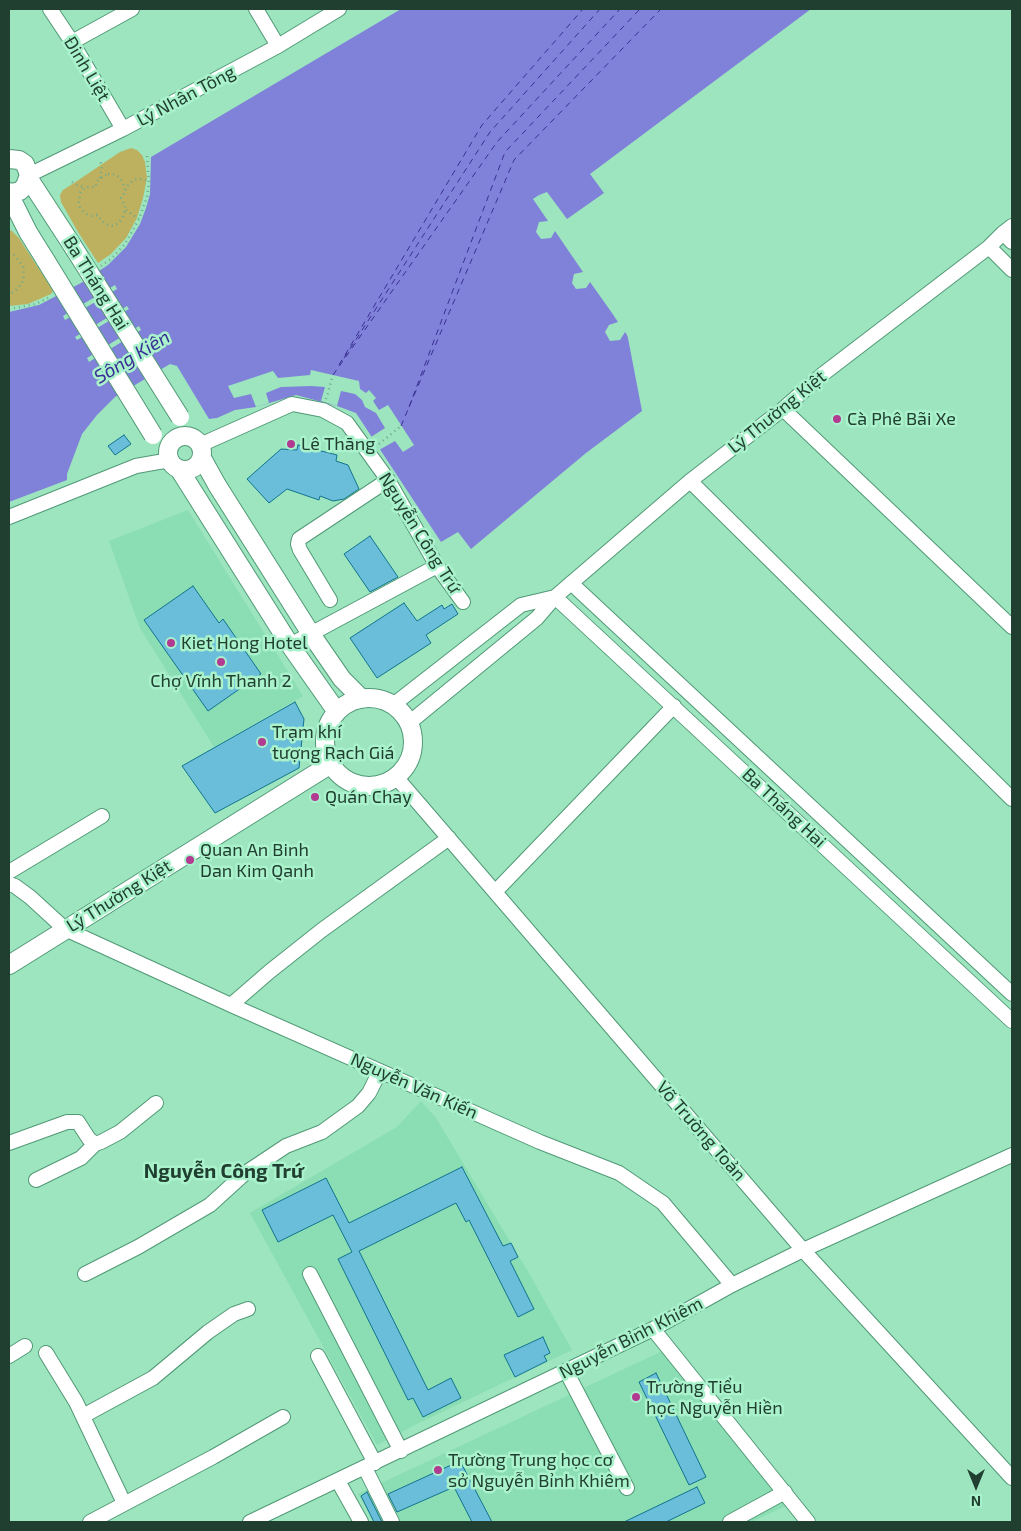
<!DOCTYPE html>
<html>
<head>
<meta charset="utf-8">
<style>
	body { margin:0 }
	#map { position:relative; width:1021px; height:1531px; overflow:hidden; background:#9ce5bf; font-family:"Exo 2",sans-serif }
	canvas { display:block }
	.frame { position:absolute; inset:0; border:10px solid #213f30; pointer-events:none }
	.north { position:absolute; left:951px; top:1461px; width:50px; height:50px; -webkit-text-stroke:4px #a9f2cc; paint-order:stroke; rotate:180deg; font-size:14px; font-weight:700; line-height:20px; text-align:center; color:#213f30 }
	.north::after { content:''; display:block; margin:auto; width:18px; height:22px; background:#213f30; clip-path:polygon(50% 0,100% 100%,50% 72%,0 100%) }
</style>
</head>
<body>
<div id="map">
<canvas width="1021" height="1531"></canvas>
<div class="frame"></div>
<div class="north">N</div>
</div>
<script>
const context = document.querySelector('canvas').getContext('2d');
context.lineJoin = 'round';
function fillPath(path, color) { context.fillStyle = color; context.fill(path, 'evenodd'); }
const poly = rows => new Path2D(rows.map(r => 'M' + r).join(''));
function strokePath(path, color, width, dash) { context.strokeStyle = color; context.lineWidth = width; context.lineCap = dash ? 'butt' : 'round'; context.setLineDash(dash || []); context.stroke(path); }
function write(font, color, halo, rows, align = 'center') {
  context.font = font + ' "Exo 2",sans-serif'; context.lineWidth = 5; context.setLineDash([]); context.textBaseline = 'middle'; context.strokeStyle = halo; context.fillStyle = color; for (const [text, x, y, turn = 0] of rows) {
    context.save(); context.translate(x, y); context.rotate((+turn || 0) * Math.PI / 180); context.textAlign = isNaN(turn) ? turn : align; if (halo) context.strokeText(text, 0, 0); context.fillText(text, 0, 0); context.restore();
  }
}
fillPath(poly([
	[188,510,303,696,214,747,140,628,109,541],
	[421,1101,436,1118,530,1275,572,1350,417,1424,377,1445,250,1213,397,1127],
	[671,1347,788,1505,751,1522,374,1522,358,1494]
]), '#8bddb3');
fillPath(poly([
	[131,148,137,150,142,155,145,162,147,178,143,198,137,218,126,238,111,254,98,263,78,232,61,202,60,195,63,190,74,183,120,152],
	[9,230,12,231,19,238,24,246,52,289,53,291,51,294,28,304,9,306]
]), '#bdb160');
fillPath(poly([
	[401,9,811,9,590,174,604,193,567,219,547,192,539,195,627,333,642,411,586,453,471,549,458,532,441,542,356,413,337,406,296,395,256,407,235,410,217,418,209,419,177,366,170,364,115,397,97,415,82,434,67,474,67,480,9,502,9,312,39,305,81,283,108,265,126,247,140,224,146,208,150,194,151,157],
	[115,285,117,289,65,320,63,316],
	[127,306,129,309,77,340,75,337],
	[139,326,141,330,89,362,87,358],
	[153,348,155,352,102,383,100,379]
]), '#8082d9');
fillPath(poly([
	[539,195,589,268,630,331,631,341,625,332,620,340,610,341,605,332,609,325,618,322,612,313,590,282,586,288,576,289,572,283,574,274,583,272,555,231,551,238,541,239,536,232,539,222,548,221,533,199],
	[311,370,359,381,360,389,366,393,369,390,376,398,373,401,379,410,388,405,414,445,403,452,395,441,379,450,371,437,385,428,376,413,365,407,362,400,355,394,341,391,337,406,321,401,325,387,311,386,281,387,266,393,269,403,256,407,251,394,234,398,228,386,273,371,278,378,310,375]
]), '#9ce5bf');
strokePath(poly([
	[345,355,482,125,583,9],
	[344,358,490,132,600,9],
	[339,365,343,358],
	[333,375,497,142,620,9],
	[409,407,505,152,640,9],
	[401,426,514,160,661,9]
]), '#3a2f94', 1, [6, 5]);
const building = poly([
	[124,435,131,444,115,455,108,446,124,435],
	[298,445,337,455,336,461,348,465,359,489,344,499,333,501,320,496,319,500,287,489,269,503,247,479,281,449,297,450,298,445],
	[370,536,398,577,370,592,344,554,370,536],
	[193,586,219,623,223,619,261,674,208,711,144,620,193,586],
	[404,603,417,621,442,605,444,609,452,604,458,614,426,635,431,643,377,678,350,638,404,603],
	[295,702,304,719,299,768,215,813,182,766,295,702],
	[462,1167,503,1246,511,1243,518,1257,510,1261,534,1309,518,1317,469,1220,466,1222,456,1203,359,1251,428,1390,451,1378,461,1398,423,1417,413,1398,408,1400,338,1259,352,1252,333,1215,278,1242,262,1210,326,1178,349,1223,462,1167],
	[543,1337,550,1353,544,1356,547,1361,515,1377,504,1355,543,1337],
	[656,1373,706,1477,689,1485,639,1382,656,1373],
	[460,1461,492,1522,472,1522,454,1487,397,1512,388,1494,460,1461],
	[697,1487,705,1503,666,1522,624,1522,697,1487],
	[367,1492,382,1522,374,1522,361,1496,367,1492]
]);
fillPath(building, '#6abeda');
strokePath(building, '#11738d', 1);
const minor = poly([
	[50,9,72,42,123,129],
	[256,9,278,46],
	[72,42,132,9],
	[29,175,123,129,278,46,339,9],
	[1003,233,1012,242],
	[989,247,1012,270],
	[783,409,1012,627],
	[200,445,292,404,323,410,347,423,388,480,437,566,463,602],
	[690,481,1012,799],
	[9,517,136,466,170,460],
	[571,583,1012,994],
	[555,597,1012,1021],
	[330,600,300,550,298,544,299,539,388,480],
	[290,645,437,566],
	[393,705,521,605,555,597],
	[409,723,537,618,555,597,690,481,783,409,823,374,989,247,1003,233,1012,226],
	[396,777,803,1250,1012,1478],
	[9,872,102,816],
	[9,884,15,886,30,897,65,929,231,1005,540,1142,619,1173,663,1203,732,1285],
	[495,892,674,706],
	[231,1005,269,972,322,930,449,838],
	[9,1143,67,1122,78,1122,89,1139,95,1144,101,1142,120,1132,156,1103],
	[36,1180,81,1158,95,1144],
	[85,1274,138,1247,210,1205,244,1174,286,1146,322,1132,358,1106,369,1093,380,1071],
	[310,1274,401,1451],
	[653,1329,808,1522],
	[46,1353,76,1402,124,1503],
	[9,1356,25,1346],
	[318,1356,375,1463],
	[566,1371,627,1488],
	[83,1416,153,1378,208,1332,234,1314,248,1309],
	[365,1468,392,1522],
	[338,1481,361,1522],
	[90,1522,213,1457,283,1417],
	[250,1522,653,1329,732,1285,803,1250,1012,1155],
	[730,1522,785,1492]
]);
const major = poly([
	[9,159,19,160,25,164,29,175,25,186,20,191,12,193,9,192],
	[29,179,72,245],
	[9,194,28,232,46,261],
	'168 453a17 17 0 1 1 34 0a17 17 0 1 1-34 0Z',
	[202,458,217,485,311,634,342,679,362,699],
	[179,469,290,645,337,712],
	'325 742a44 44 0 1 1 88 0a44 44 0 1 1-88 0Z',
	[9,965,331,764]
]);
strokePath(minor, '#519976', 16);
strokePath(major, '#519976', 20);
strokePath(poly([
	[108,174,113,174,119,177,125,187,125,192,121,198,125,206,124,215,119,223,113,226,105,224,97,215,92,216,86,214,80,207,79,202,80,193,85,187,96,187,96,183,99,179,108,174],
	[100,178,102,167,100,160],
	[72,182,79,186,85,187],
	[125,190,129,184,134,180,140,179,149,181],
	[126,210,139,219],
	[9,253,15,256,20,262,23,267,24,275,22,283,17,289,9,295],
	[101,266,112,258,125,244,139,219,147,197,149,183,147,155],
	[9,309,36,304,50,297],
	[326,399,333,375],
	[379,444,401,426]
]), '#6fa88a', 2.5, [1, 4]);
strokePath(minor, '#fff', 14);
strokePath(major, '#fff', 18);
const majorBridge = poly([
	[72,245,180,417],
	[46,261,153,435]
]);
strokePath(majorBridge, '#519976', 20, []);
strokePath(majorBridge, '#fff', 18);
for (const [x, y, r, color] of [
	[837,419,5,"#b23a90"],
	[291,444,5,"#b23a90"],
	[171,643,5,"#b23a90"],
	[221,662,5,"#b23a90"],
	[262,742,5,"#b23a90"],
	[315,797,5,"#b23a90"],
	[190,860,5,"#b23a90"],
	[636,1397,5,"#b23a90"],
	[438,1470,5,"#b23a90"]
]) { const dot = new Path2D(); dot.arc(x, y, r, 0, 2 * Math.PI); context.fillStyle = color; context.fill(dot); strokePath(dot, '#a9f2cc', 2); }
write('18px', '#213f30', '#a9f2cc', [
	["Đinh Liệt",87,69,59],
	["Lý Nhân Tông",186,96,-28],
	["Ba Tháng Hai",96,283,58],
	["Lý Thường Kiệt",777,412,-39],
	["Nguyễn Công Trứ",420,533,58],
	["Ba Tháng Hai",784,808,43],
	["Lý Thường Kiệt",119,896,-32],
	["Nguyễn Văn Kiến",414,1086,24],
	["Võ Trường Toản",701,1131,49],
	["Nguyễn Bỉnh Khiêm",631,1338,-27]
]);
write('18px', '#213f30', '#a9f2cc', [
	["Cà Phê Bãi Xe",847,419],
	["Lê Thāng",301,444],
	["Kiet Hong Hotel",181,643],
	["Chợ Vĩnh Thanh 2",221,681,"center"],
	["Trạm khí",272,732],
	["tượng Rạch Giá",272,753],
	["Quán Chay",325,797],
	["Quan An Binh",200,850],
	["Dan Kim Qanh",200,871],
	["Trường Tiểu",646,1387],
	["học Nguyễn Hiền",646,1408],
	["Trường Trung học cơ",448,1460],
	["sở Nguyễn Bỉnh Khiêm",448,1481]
], 'left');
write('italic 19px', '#3a2f94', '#a9f2cc', [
	["Sông Kiên",132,357,-31]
]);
write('bold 20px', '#213f30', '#a9f2cc', [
	["Nguyễn Công Trứ",224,1171]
]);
</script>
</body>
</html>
